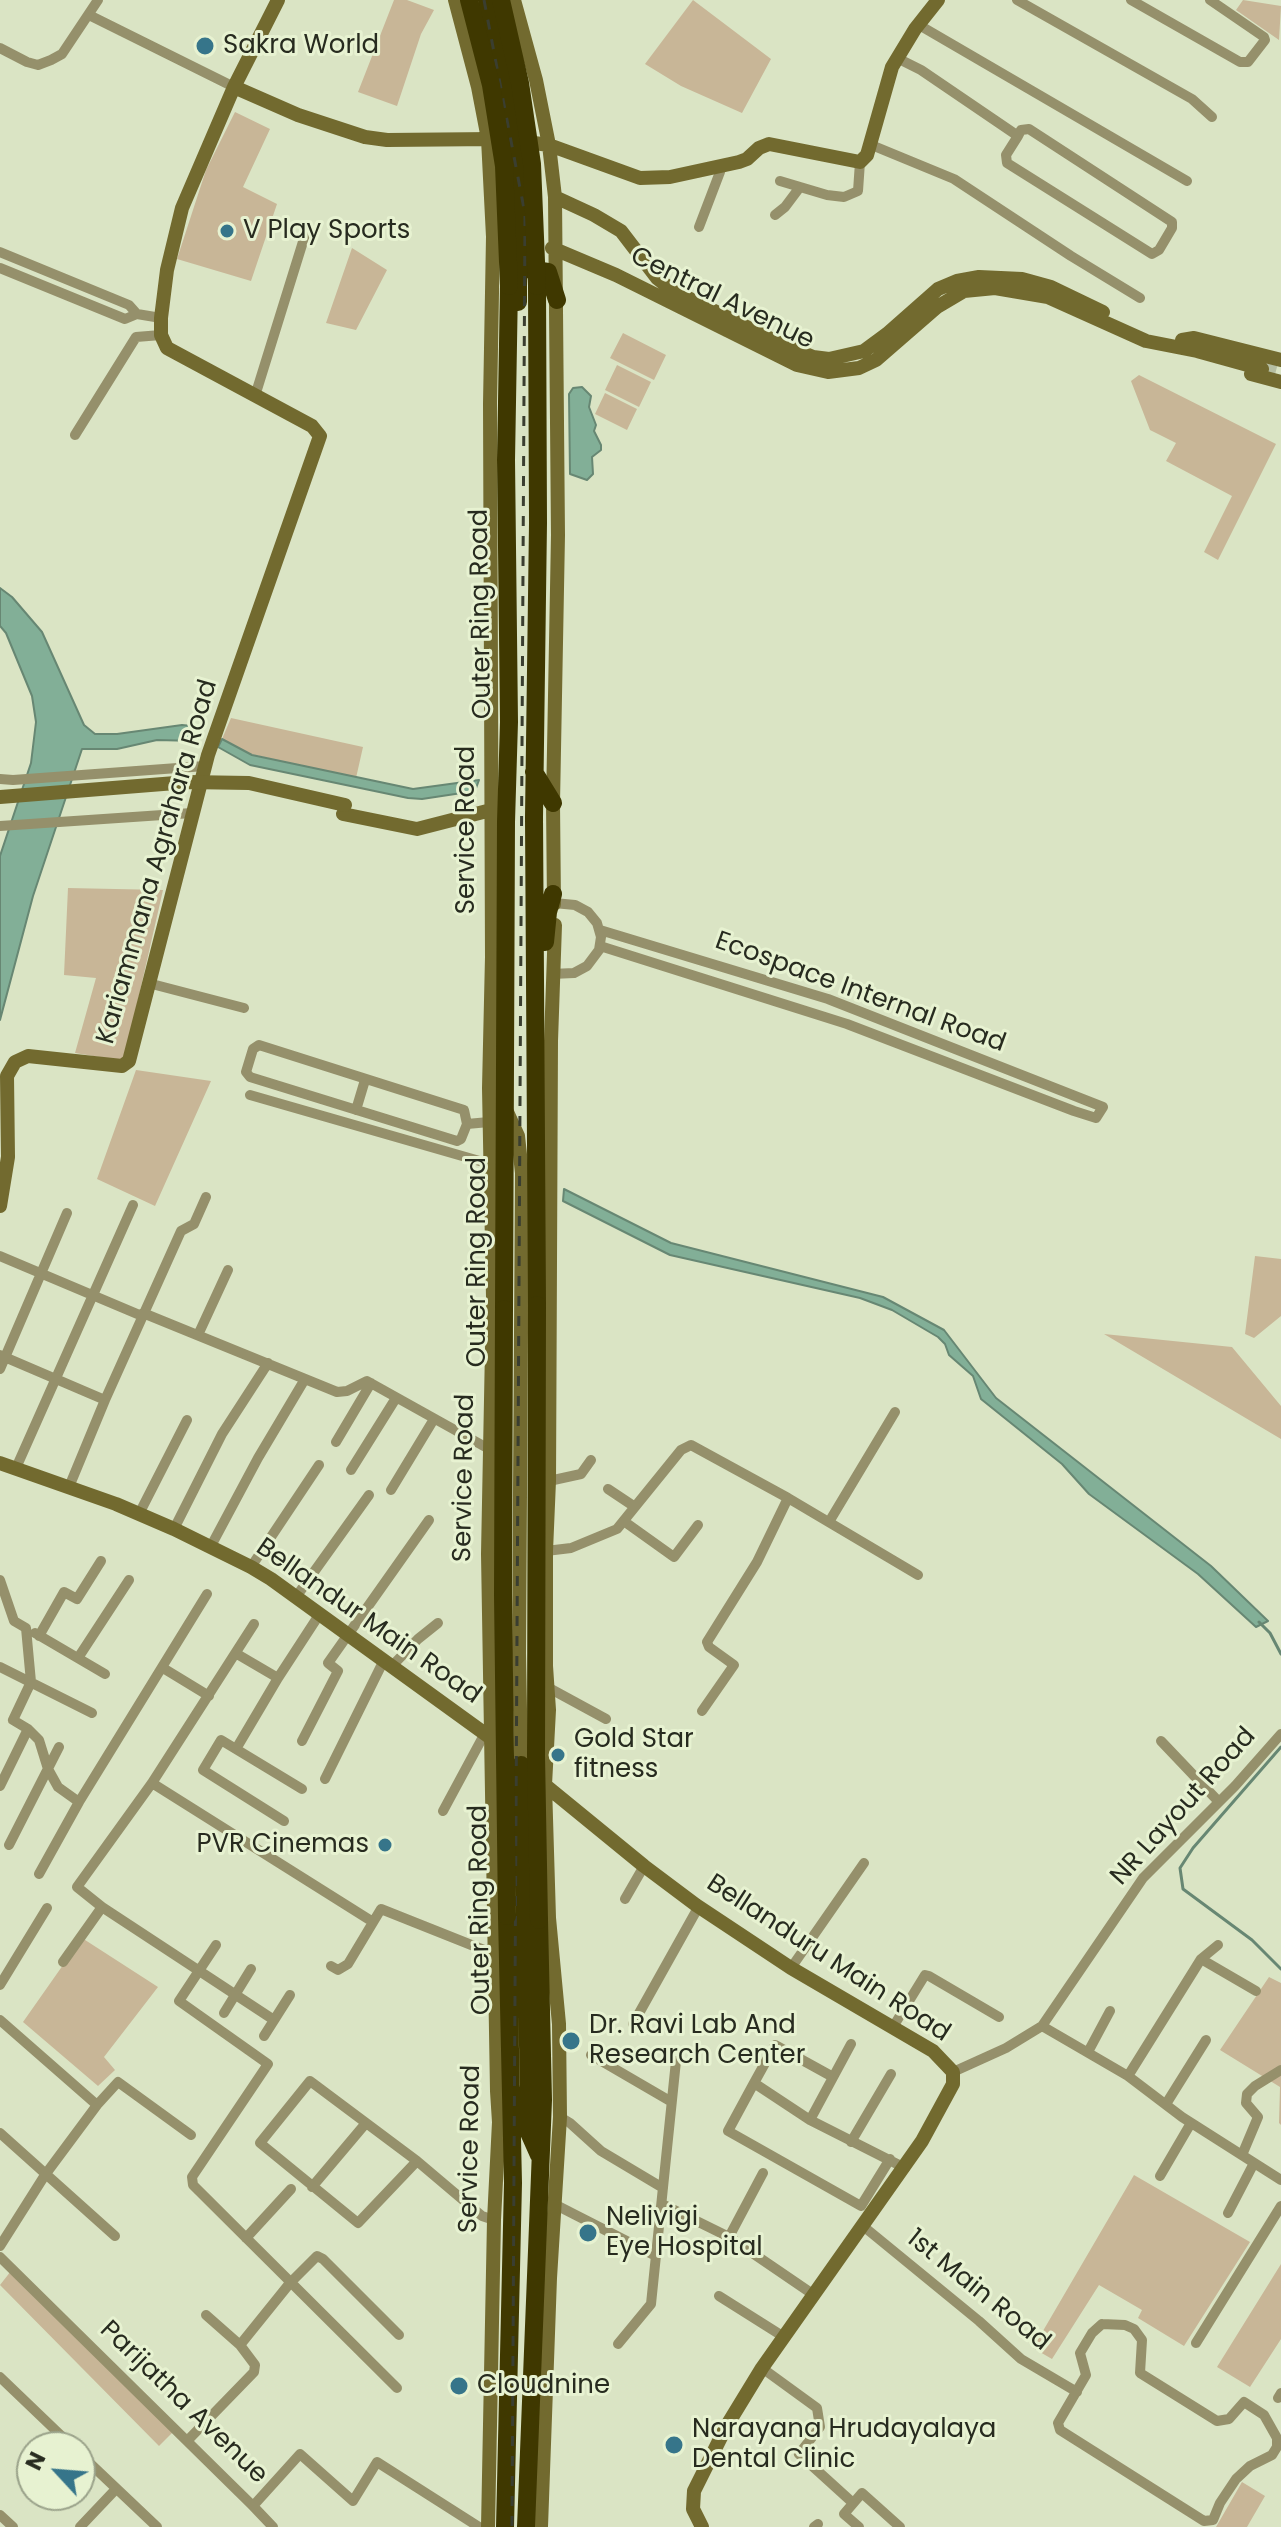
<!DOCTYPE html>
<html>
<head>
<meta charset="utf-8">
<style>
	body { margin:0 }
	#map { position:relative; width:1281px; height:2527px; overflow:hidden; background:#dae4c4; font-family:Poppins,sans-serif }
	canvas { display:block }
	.north { position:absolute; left:16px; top:2431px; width:80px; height:80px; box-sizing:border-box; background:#e7f2d1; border:2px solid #9aa28a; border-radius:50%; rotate:296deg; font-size:22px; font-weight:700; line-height:32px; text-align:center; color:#272b1f }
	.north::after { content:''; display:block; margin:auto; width:28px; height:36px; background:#36758a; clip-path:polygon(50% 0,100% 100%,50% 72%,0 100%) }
</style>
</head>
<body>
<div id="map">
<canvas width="1281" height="2527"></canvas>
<div class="north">N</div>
</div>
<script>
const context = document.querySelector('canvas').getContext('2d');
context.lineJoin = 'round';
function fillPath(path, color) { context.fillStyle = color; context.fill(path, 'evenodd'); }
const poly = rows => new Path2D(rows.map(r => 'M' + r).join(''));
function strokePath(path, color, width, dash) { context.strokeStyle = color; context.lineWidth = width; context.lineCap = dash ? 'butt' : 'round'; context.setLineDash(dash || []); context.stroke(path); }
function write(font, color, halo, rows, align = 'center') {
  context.font = font + ' Poppins,sans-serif'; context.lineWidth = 6; context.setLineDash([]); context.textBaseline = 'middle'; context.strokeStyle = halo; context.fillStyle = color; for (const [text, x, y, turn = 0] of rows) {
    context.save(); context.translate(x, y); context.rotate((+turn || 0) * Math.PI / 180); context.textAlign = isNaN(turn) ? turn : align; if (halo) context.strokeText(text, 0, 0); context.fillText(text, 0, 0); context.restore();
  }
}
fillPath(poly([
	[394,0,407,0,434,10,421,34,397,106,358,92],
	[693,0,771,59,742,113,681,86,645,64],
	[1243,0,1281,6,1279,40,1236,10],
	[235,112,270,129,243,187,277,204,251,281,177,259,206,170],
	[352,248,387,270,356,330,326,323],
	[623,333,666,355,654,380,610,358],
	[617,365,651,382,639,407,605,390],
	[1139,375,1276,444,1218,560,1204,552,1232,496,1166,461,1176,443,1150,430,1131,381],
	[605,393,637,409,627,430,595,414],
	[231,718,363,747,356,778,242,752,222,739],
	[68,888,163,890,124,1061,75,1053,96,978,64,975],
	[136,1070,211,1081,155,1206,97,1179],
	[1255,1256,1281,1259,1281,1316,1254,1338,1245,1334],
	[1104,1334,1232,1347,1281,1406,1281,1439],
	[82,1938,158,1987,104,2057,115,2070,98,2086,23,2022],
	[1269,1977,1281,1983,1281,2125,1279,2123,1280,2087,1220,2050],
	[1134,2175,1250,2242,1184,2346,1138,2318,1142,2310,1099,2285,1052,2359,1033,2348],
	[1281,2264,1281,2339,1250,2387,1217,2367],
	[11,2271,175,2430,159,2446,0,2285],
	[1242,2482,1265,2496,1247,2527,1216,2527]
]), '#c8b697');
const water = poly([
	[582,387,591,396,589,407,596,425,594,431,601,445,601,450,592,457,593,474,587,480,570,474,569,394,573,388,582,387],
	[0,588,12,597,42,632,84,725,95,734,117,734,182,725,202,727,197,741,157,740,117,749,82,749,33,896,0,1020,0,856,31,763,36,722,32,696,6,633,0,626,0,588],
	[222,739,252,755,413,789,479,780,475,791,422,799,408,798,250,765,218,747,222,739],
	[564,1189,671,1243,883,1297,944,1330,996,1398,1211,1566,1268,1621,1256,1627,1198,1574,1089,1494,1062,1464,981,1399,973,1376,949,1355,945,1344,938,1337,892,1310,860,1298,670,1255,563,1201,564,1189]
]);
fillPath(water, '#82af97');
strokePath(water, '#678773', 2);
strokePath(poly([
	[1259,1622,1270,1633,1281,1654],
	[1281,1747,1193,1848,1180,1868,1183,1889,1252,1940,1281,1969]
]), '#678773', 3);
strokePath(poly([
	[1262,369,1281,374]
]), '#b6bfa3', 14, [14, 7]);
strokePath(poly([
	[1017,0,1192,99,1212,117],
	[1131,0,1240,62,1248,62,1265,40,1264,37,1210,0],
	[89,15,234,87],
	[919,25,1187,181],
	[0,48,27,62,38,65,51,60,62,54,98,0],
	[897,58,921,70,1018,136,1006,155,1007,163,1152,254,1159,250,1172,228,1172,222,1029,129,1021,130,1018,136],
	[869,144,954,179,1071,256,1140,298],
	[780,181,827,195,844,197,858,191,860,162],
	[775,215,785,207,800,187],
	[699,227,720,172,720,166],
	[0,252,129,305,137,314],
	[0,268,125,319,137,314,161,318],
	[255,396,306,232],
	[75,435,136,337,161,335],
	[0,779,13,780,205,766],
	[0,826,192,813],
	[600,930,828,999,1103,1107,1096,1118,1074,1111,847,1024,600,946],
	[552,974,574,973,587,966,599,950,601,937,597,923,588,912,575,905,554,903],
	[148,983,244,1008],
	[250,1095,490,1164],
	[356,1110,365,1080],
	[467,1124,461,1139,457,1141,250,1077,246,1072,253,1049,259,1045,464,1110,467,1124,489,1122],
	[0,1256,142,1316],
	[143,1313,337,1392,347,1391,367,1381,489,1449],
	[198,1335,228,1270],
	[0,1355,105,1400,69,1487],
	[0,1369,67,1213],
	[105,1400,181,1231,194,1224,206,1197],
	[336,1442,371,1383],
	[16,1468,133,1205],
	[351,1470,396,1398],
	[549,1481,581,1474,591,1460],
	[608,1489,635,1507],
	[391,1490,434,1419],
	[139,1514,187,1420],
	[625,1522,674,1557,698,1525],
	[829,1522,895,1412],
	[174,1529,222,1434,268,1363],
	[211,1546,258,1458,305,1379],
	[546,1551,571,1548,617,1529,681,1450,691,1445,788,1498,918,1575],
	[251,1567,319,1465],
	[0,1580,14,1621,26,1628,31,1682,13,1720,28,1729,39,1740,48,1769,58,1787,79,1802],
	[296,1597,369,1495],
	[254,1624,152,1783,77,1887,102,1907,274,2020],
	[35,1633,105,1674],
	[39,1636,64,1592,77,1599,101,1561],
	[237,1654,278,1678],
	[78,1658,129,1580],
	[0,1667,92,1713],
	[391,1667,418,1639,438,1623],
	[163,1668,209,1696],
	[549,1688,606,1719],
	[702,1711,734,1665,709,1647,707,1642,757,1562,788,1498],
	[302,1741,338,1671,328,1663,429,1520],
	[1161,1741,1219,1802],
	[236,1749,278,1678,319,1615],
	[325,1779,383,1662],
	[152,1783,373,1922],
	[0,1786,28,1729],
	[443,1811,485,1733],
	[284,1821,203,1770,221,1740,302,1789],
	[9,1845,59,1747],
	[39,1874,79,1802,207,1594],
	[625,1899,644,1866],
	[216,1945,179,2001,268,2064,192,2177,193,2185,397,2388],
	[1201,1959,1256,1991],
	[63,1962,102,1907],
	[331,1966,338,1970,348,1964,381,1909,494,1954],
	[791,1968,864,1863],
	[0,1985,47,1908],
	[224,2013,251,1969],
	[0,2020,97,2105],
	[633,2024,699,1906],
	[1042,2026,1128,2076,1182,2117,1281,2180],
	[893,2027,925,1975,929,1976,999,2017],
	[264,2036,290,1995],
	[1088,2052,1110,2011],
	[591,2055,670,2101],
	[953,2072,1006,2048,1042,2026,1143,1878,1235,1786,1281,1734],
	[1128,2076,1201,1959,1218,1945],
	[833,2077,775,2045,754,2083,810,2120,905,2168],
	[754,2083,728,2131,861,2206,890,2159],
	[1166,2104,1206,2040],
	[560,2117,570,2123,601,2151,663,2188],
	[810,2120,851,2044],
	[0,2133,115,2236],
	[851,2142,891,2074],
	[1242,2155,1258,2117,1246,2103,1247,2094,1255,2086,1281,2070],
	[417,2161,358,2223,260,2143,310,2081,417,2161,482,2216,494,2220],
	[1160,2176,1191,2123],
	[312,2187,366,2123],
	[662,2204,729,2237,814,2295],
	[556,2205,656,2256],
	[1228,2213,1254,2163],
	[863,2226,979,2321,1021,2359,1077,2392],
	[729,2237,763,2173],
	[246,2238,291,2189],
	[0,2246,45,2175,97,2105,118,2082,191,2135],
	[0,2257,253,2506,300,2454,353,2501,377,2462,479,2527],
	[719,2296,784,2337],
	[1102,2324,1125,2325,1134,2329,1142,2340,1140,2373,1217,2421,1229,2419,1244,2402,1264,2415,1277,2438,1277,2447,1272,2455,1250,2466,1236,2479,1220,2503,1213,2520,1204,2521,1060,2430,1058,2423,1086,2375,1080,2353,1092,2333,1102,2324],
	[1196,2343,1281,2206],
	[618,2344,651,2304,676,2061],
	[240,2345,290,2283,317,2256,323,2259,399,2335],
	[762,2368,817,2408,820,2427,799,2454,853,2503],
	[0,2377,73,2447],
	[1278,2398,1281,2393],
	[188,2440,254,2372,255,2365,240,2345,206,2315],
	[80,2454,157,2527],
	[253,2506,273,2527],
	[0,2515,13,2527],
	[80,2527,116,2489],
	[814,2527,818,2524],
	[859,2527,844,2514,862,2493,900,2527]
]), '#95906b', 10);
strokePath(poly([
	[455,0,478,87,488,139,493,237,490,404,492,957,489,1088,493,1297,488,1554,497,2091,499,2122,494,2220,488,2527],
	[514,0,536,80,549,145,555,197,558,535,553,803,554,904],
	[234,87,298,115,365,137,387,140,494,139],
	[519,141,549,145,640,178,670,177,739,162,747,159,759,148,769,144,860,162,867,155,892,67,915,29,938,0],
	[555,197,594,215,621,231,657,278,672,290,779,343,813,357,829,359,864,351,887,334,938,289,957,281,979,277,1022,279,1051,287,1103,312],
	[552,248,616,275,797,365,828,372,859,368,876,360,937,307,964,291,995,288,1048,297,1146,341,1197,351,1262,369],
	[1182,340,1194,338,1281,360],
	[1251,374,1281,382],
	[343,814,417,829,491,810],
	[507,1112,518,1136,522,1173,519,1653,521,1765],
	[0,1206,8,1157,7,1076,15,1062,28,1056,122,1066,129,1061,208,755,320,436,312,426,167,348,161,335,161,318,167,270,182,208,234,87,278,0],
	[0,1463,116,1504,174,1529,251,1567,271,1579,495,1741],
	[540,1781,644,1866,696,1905,791,1968,933,2051,953,2072,953,2084,922,2141,762,2368,726,2427,694,2491,693,2509,702,2527],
	[541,2527,550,2278,560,2117,559,2024,549,1918,545,1785,549,1710,546,1666,546,1551,549,1481,551,1041,555,925]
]), '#726a2f', 14);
strokePath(poly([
	[487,0,515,141,518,202,518,302],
	[521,268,548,272,557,300],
	[537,286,538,523,534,817,537,1305],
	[534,772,553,803],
	[545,942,548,912,553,894],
	[504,1309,506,822,509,722,506,460,509,286],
	[521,1765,529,2085,527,2128,539,2155],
	[505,2527,513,2183,507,1916],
	[526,2527,543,2100,539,1920]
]), '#3f3800', 18);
strokePath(poly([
	[484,0,525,214,512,2527]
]), '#3a3e30', 3, [10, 10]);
strokePath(poly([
	[0,797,188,782,249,783,345,805]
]), '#726a2f', 14);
strokePath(poly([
	[469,0,491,85,504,166,509,286],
	[501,0,520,83,532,164,537,286],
	[537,1305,536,1756,539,1920],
	[504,1309,503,1595,507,1916]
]), '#3f3800', 18);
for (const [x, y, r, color] of [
	[205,46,10,"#36758a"],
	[227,231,8,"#36758a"],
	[558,1755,8,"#36758a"],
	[385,1845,8,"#36758a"],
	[571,2041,10,"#36758a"],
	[588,2233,10,"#36758a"],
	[459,2386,10,"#36758a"],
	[674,2445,10,"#36758a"]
]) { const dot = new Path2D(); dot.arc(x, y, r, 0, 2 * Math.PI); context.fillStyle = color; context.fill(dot); strokePath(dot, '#e7f2d1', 3); }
write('26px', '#272b1f', '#e7f2d1', [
	["Sakra World",223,46],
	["V Play Sports",243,231],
	["Gold Star",574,1740],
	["fitness",574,1770],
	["PVR Cinemas",369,1845,"right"],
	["Dr. Ravi Lab And",589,2026],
	["Research Center",589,2056],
	["Nelivigi",606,2218],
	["Eye Hospital",606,2248],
	["Cloudnine",477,2386],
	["Narayana Hrudayalaya",692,2430],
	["Dental Clinic",692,2460]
], 'left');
write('26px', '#272b1f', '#e7f2d1', [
	["Central Avenue",722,299,26],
	["Outer Ring Road",482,614,-91],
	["Service Road",467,830,-90],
	["Kariammana Agrahara Road",158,862,-74],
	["Ecospace Internal Road",860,993,20],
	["Outer Ring Road",478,1262,-90],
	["Service Road",465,1478,-89],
	["Bellandur Main Road",368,1622,35],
	["NR Layout Road",1184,1807,-48],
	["Outer Ring Road",481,1910,-91],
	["Bellanduru Main Road",828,1959,33],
	["Service Road",471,2149,-89],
	["1st Main Road",978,2291,39],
	["Parijatha Avenue",183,2403,44]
]);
</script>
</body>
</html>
